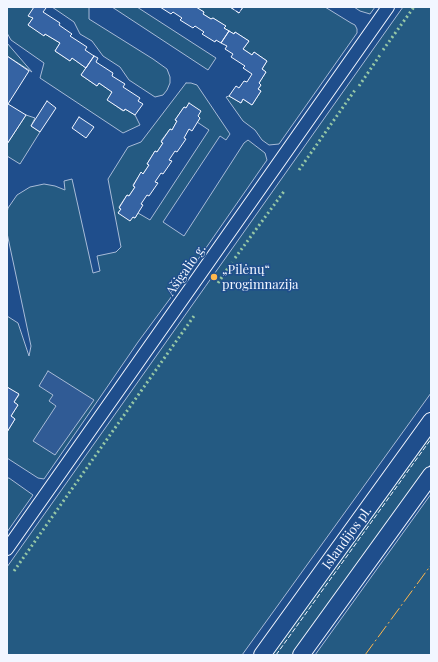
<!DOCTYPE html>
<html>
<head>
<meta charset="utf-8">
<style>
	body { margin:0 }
	#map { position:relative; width:438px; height:662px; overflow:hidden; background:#1f4e8c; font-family:"Playfair Display",serif }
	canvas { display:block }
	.frame { position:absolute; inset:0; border:8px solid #f2f6ff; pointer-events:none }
</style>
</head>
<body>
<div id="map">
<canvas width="438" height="662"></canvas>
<div class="frame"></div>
</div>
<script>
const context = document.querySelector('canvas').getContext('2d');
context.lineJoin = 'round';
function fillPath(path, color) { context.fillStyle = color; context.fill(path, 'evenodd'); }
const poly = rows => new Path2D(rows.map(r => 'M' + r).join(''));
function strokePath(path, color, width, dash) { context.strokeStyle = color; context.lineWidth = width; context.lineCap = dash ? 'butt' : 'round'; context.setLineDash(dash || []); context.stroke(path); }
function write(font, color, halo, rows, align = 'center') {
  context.font = font + ' "Playfair Display",serif'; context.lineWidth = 3; context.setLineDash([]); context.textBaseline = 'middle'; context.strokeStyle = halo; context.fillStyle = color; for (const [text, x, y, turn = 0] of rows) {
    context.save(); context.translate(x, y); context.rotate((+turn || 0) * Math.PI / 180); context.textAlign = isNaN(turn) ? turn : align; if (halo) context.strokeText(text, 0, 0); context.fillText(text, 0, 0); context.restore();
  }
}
const green = poly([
	[7,7,34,7,29,16,33,18,28,25,44,35,45,34,60,43,55,51,70,61,72,58,86,68,81,75,97,86,99,83,112,92,108,100,123,111,125,109,135,115,140,125,123,133,40,78,44,63,11,40,7,33,7,7],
	[52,7,89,7,89,19,153,59,167,69,170,77,170,83,167,90,163,95,155,97,129,80,120,67,103,56,92,41,80,34,74,22,52,7],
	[112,7,137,7,216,58,208,70,112,7],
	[196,7,230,7,239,13,243,7,325,7,351,23,355,25,357,29,357,33,279,144,269,145,262,140,255,130,243,121,226,97,229,96,241,103,243,99,252,105,261,91,258,89,261,85,259,83,266,72,262,69,267,61,254,52,252,55,243,49,249,41,235,32,234,34,224,28,225,26,213,18,211,19,203,14,204,12,196,7],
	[354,7,375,7,370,14,360,11,354,7],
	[403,7,431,7,431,393,242,655,7,655,7,567,403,7],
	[7,43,32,72,7,56,7,43],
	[186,83,191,83,197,85,230,134,226,140,220,136,163,222,184,236,244,143,248,140,265,153,267,160,183,281,138,342,44,479,38,478,7,458,7,432,15,419,11,416,18,405,14,402,19,395,7,387,7,316,18,323,29,356,31,346,7,233,7,213,8,208,17,195,30,187,44,184,55,186,65,190,64,181,72,179,93,273,100,271,97,256,116,252,121,247,108,179,128,147,141,142,186,83],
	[189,104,198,116,200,118,197,122,209,130,150,220,138,213,135,218,118,213,121,209,119,207,127,195,129,196,135,187,133,185,141,173,143,174,149,165,147,164,155,151,157,152,163,143,161,141,170,129,172,130,177,121,175,120,184,107,186,108,189,104],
	[26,115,35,118,31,126,40,132,20,164,7,156,7,144,26,115],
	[431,435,431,464,293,655,272,655,431,435],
	[7,478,9,478,33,495,7,532,7,478],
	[431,494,431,655,315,655,431,494]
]);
fillPath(green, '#245a82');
strokePath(green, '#a8bbd7', 1);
const parking = poly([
	[48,371,94,400,55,455,33,441,56,406,49,401,53,395,39,386,48,371]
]);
fillPath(parking, '#305b95');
strokePath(parking, '#a8bbd7', 1);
const building = poly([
	[34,7,43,7,46,8,43,12,60,23,59,25,72,34,70,36,87,47,85,50,94,56,86,68,72,58,70,61,55,51,60,43,45,34,44,36,28,25,33,18,28,16,34,7],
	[160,7,196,7,204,12,203,14,211,19,213,18,226,26,224,28,229,31,221,43,216,40,215,42,202,34,204,32,195,26,193,28,180,20,182,18,173,12,171,14,160,7],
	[229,31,234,34,235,32,249,41,243,49,252,55,254,52,267,61,262,69,266,72,259,83,261,85,258,89,261,91,252,105,243,99,241,103,229,96,236,86,239,88,244,81,247,82,252,74,243,68,245,66,231,57,233,54,225,49,227,46,221,43,229,31],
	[7,56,29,71,8,104,26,115,7,144,7,56],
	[94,56,98,58,96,62,113,73,112,76,125,84,123,87,140,98,138,101,143,104,135,115,125,109,124,111,107,100,112,92,99,83,97,86,81,75,94,56],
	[47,101,56,108,40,132,31,126,47,101],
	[189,103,201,111,198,116,200,118,192,131,189,129,184,138,186,139,177,152,175,151,169,160,172,161,163,174,161,173,155,182,158,183,149,196,147,195,141,204,143,205,135,218,133,217,130,221,118,213,121,209,119,208,127,195,129,196,135,187,133,186,141,172,143,174,149,165,147,164,155,151,157,152,163,143,161,142,170,129,172,130,177,121,175,120,184,107,186,108,189,103],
	[79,117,94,127,86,138,72,128,79,117],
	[7,387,19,394,14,402,18,405,11,416,15,419,7,432,7,387]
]);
fillPath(building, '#3563a3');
strokePath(building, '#f2f6ff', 1);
const tertiary = poly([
	[7,549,388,7]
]);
const trunk = poly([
	[262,655,431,421],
	[301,655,431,475]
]);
strokePath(tertiary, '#f2f6ff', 14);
strokePath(trunk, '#f2f6ff', 18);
strokePath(tertiary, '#1f4e8c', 12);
strokePath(trunk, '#1f4e8c', 16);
strokePath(poly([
	[383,50,414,7],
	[359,86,380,55],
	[299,170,355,90],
	[235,258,285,190],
	[218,283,232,262],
	[14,571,194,316]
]), '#97c8a6', 3, [2, 3]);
strokePath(poly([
	[230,7,239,13,243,7],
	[276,655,431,439]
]), '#f2f6ff', 1, [5, 2]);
strokePath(poly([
	[365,655,431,565]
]), '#ffb74d', 1, [14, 3, 2, 3]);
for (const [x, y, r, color] of [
	[214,277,4,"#ffb74d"]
]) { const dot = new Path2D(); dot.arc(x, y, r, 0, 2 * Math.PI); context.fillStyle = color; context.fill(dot); strokePath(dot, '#1f4e8c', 1.5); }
write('13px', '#f2f6ff', '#1f4e8c', [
	["Ašigalio g.",186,270,-55],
	["Islandijos pl.",347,538,-54]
]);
write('13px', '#f2f6ff', '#1f4e8c', [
	["„Pilėnų“",222,270],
	["progimnazija",222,285]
], 'left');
</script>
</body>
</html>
